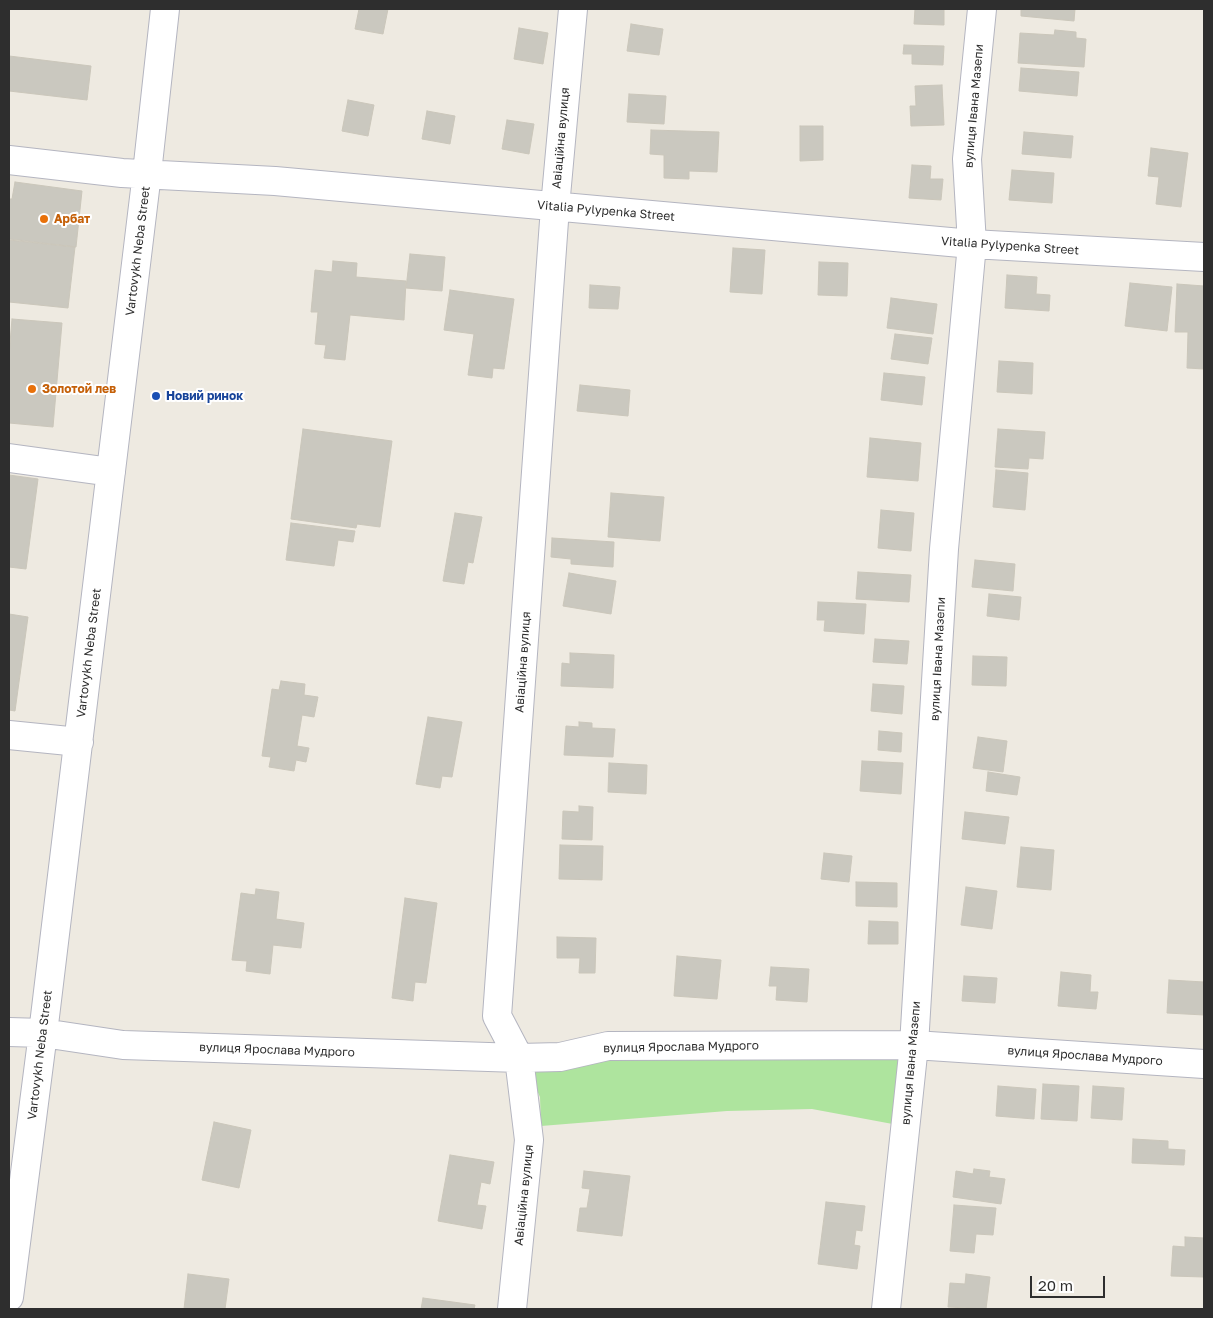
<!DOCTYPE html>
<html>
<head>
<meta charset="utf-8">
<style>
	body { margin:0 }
	#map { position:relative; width:1213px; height:1318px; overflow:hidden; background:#eeeae1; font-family:"Golos Text",sans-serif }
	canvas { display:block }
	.frame { position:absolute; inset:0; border:10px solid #2e2e2e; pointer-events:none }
	.scale { position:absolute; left:1030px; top:1276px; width:75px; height:22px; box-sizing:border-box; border:2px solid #2e2e2e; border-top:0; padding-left:6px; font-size:15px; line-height:18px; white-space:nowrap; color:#2e2e2e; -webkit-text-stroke:4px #fff; paint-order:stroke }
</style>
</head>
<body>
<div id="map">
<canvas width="1213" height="1318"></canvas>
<div class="frame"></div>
<div class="scale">20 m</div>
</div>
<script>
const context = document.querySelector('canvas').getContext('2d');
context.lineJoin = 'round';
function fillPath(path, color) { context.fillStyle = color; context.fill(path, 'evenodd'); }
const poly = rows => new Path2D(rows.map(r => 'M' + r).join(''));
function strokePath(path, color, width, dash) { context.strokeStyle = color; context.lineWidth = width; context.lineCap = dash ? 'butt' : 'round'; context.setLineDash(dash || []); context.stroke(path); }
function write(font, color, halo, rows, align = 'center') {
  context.font = font + ' "Golos Text",sans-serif'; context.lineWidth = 4; context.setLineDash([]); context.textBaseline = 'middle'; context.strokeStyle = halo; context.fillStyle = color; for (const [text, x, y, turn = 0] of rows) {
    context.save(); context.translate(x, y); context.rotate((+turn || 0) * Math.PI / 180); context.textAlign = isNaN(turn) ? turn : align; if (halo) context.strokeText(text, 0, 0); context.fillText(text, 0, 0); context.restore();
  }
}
fillPath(poly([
	[907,1053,898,1125,812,1109,727,1111,541,1126,540,1097,527,1069,609,1055]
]), '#aee49e');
const building = poly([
	[359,9,388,9,383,34,355,29,359,9],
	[915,9,944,9,944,25,914,24,915,9],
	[1021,9,1075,9,1074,21,1021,16,1021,9],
	[631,24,663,29,659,55,627,51,631,24],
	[519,28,548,33,543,64,514,59,519,28],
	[1055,30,1076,32,1076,38,1086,39,1084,67,1018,63,1020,33,1054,35,1055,30],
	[904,45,944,46,943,65,912,64,912,54,903,54,904,45],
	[9,56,91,66,87,100,9,91,9,56],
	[1021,68,1079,72,1077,96,1019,91,1021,68],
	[942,85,944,125,911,126,910,106,916,106,915,86,942,85],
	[629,94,666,96,664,124,627,122,629,94],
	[348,100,374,105,368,136,342,131,348,100],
	[427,111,455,116,450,144,422,139,427,111],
	[507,120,534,124,529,154,502,149,507,120],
	[800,126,823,126,823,160,800,161,800,126],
	[651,130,719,132,717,172,689,171,689,179,664,178,664,155,650,154,651,130],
	[1024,132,1073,136,1071,158,1022,154,1024,132],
	[1151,148,1188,153,1181,207,1156,204,1159,177,1148,176,1151,148],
	[912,165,931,166,930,179,943,179,941,200,909,198,912,165],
	[1012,170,1054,173,1052,203,1009,200,1012,170],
	[15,182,82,191,76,247,9,239,9,199,12,199,15,182],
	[9,240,75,247,68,308,9,302,9,240],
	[733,248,765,250,762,294,730,292,733,248],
	[410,254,445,257,442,291,406,288,410,254],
	[333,261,357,263,356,277,406,281,404,320,350,315,345,360,324,358,326,345,315,344,318,312,311,312,315,270,332,272,333,261],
	[819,262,848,263,847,296,818,295,819,262],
	[1007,275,1037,277,1036,294,1050,295,1049,311,1005,308,1007,275],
	[1130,283,1172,287,1167,331,1125,326,1130,283],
	[1177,284,1204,286,1204,369,1187,368,1188,332,1175,332,1177,284],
	[590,285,620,287,618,309,589,308,590,285],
	[450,290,514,299,504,369,493,368,492,378,468,375,474,334,444,330,450,290],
	[891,298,937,304,933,334,887,328,891,298],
	[12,319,62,323,53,427,9,423,9,355,12,319],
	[895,334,932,338,928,364,891,359,895,334],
	[999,361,1033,363,1032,394,997,392,999,361],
	[884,373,925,377,922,405,881,400,884,373],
	[580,385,630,390,628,416,577,411,580,385],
	[303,429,392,441,380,527,357,524,356,528,291,519,303,429],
	[998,429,1045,432,1043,459,1029,458,1028,469,995,467,998,429],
	[870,438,921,443,918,481,867,477,870,438],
	[996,470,1028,473,1025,510,993,507,996,470],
	[9,475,38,479,26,569,9,567,9,475],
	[611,493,664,497,660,541,608,537,611,493],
	[881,510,914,513,911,551,878,548,881,510],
	[455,513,482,517,473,563,468,562,464,584,443,581,455,513],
	[291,523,355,531,353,542,338,540,334,566,286,560,291,523],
	[552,538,614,542,613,567,571,564,571,559,551,557,552,538],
	[975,560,1015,564,1013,591,972,587,975,560],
	[858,572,911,575,909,602,856,599,858,572],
	[569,573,616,581,611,614,563,606,569,573],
	[989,594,1021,597,1019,620,987,616,989,594],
	[818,602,866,604,864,634,824,631,825,620,817,620,818,602],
	[9,614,28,617,15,711,9,710,9,614],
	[875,639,909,641,907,664,873,662,875,639],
	[570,653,614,655,613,688,561,686,562,663,570,664,570,653],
	[973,656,1007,657,1006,686,972,685,973,656],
	[281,681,305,684,304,695,318,697,314,717,302,715,297,746,309,748,306,762,296,760,294,771,269,767,271,757,262,756,272,689,279,690,281,681],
	[873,684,904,686,902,714,871,711,873,684],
	[428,717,462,722,452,777,442,776,440,788,416,784,428,717],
	[579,722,592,723,592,728,615,729,613,757,564,755,566,726,579,727,579,722],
	[879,731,902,733,901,752,878,750,879,731],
	[978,737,1007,741,1003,772,973,768,978,737],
	[862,761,903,763,901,794,860,791,862,761],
	[609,763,647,765,646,794,608,792,609,763],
	[988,772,1020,777,1017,795,986,791,988,772],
	[579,806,593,807,592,840,562,839,563,811,579,812,579,806],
	[965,812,1009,817,1005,844,962,839,965,812],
	[560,845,603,846,602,880,559,879,560,845],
	[1021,847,1054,850,1051,890,1017,887,1021,847],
	[824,853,852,856,849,882,821,879,824,853],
	[856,882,897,883,897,907,856,906,856,882],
	[966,887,997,891,992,929,961,925,966,887],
	[256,889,279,892,276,919,304,923,301,948,273,945,270,974,246,971,247,961,232,960,241,893,255,895,256,889],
	[405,898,437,903,426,983,415,982,413,1001,392,998,405,898],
	[869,921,898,922,898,944,868,944,869,921],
	[557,937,596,938,595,973,579,973,580,958,557,958,557,937],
	[677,956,721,960,717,999,674,996,677,956],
	[771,967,809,969,807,1002,776,1000,777,986,769,986,771,967],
	[1061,972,1091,975,1090,992,1098,992,1096,1009,1058,1006,1061,972],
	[964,976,997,978,995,1003,962,1001,964,976],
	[1169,980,1204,982,1204,1015,1167,1013,1169,980],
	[1043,1084,1079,1086,1077,1121,1041,1119,1043,1084],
	[998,1086,1036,1089,1034,1119,996,1116,998,1086],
	[1093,1086,1124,1088,1122,1120,1091,1118,1093,1086],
	[214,1122,251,1130,239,1188,202,1180,214,1122],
	[1133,1139,1168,1141,1168,1149,1185,1150,1184,1165,1132,1163,1133,1139],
	[450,1155,494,1162,490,1184,481,1182,477,1205,486,1206,482,1229,438,1221,450,1155],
	[974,1169,990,1171,989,1177,1005,1179,1001,1204,953,1197,956,1171,973,1174,974,1169],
	[584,1171,630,1176,622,1236,577,1231,580,1208,587,1208,590,1189,582,1188,584,1171],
	[826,1202,865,1206,862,1231,856,1230,854,1245,860,1246,857,1269,818,1264,826,1202],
	[954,1205,996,1208,993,1235,976,1234,974,1253,950,1251,954,1205],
	[1185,1237,1204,1238,1204,1277,1171,1276,1173,1246,1185,1247,1185,1237],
	[188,1274,229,1279,225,1309,184,1309,188,1274],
	[966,1274,990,1277,986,1309,948,1307,950,1283,965,1284,966,1274],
	[423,1298,475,1305,474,1309,421,1309,423,1298]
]);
fillPath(building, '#cac8bf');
strokePath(building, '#cac6ba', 1);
const minor = poly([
	[9,160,122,173,275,181,972,244,1204,257],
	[9,458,111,472],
	[9,735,79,742],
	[9,1032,43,1033,123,1045,519,1058,560,1057,608,1046,914,1045,1204,1064],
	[9,1297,43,1033,147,173,165,9],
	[512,1309,529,1140,519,1058,497,1016,555,207,573,9],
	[886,1309,914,1045,944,549,972,244,967,159,982,9]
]);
strokePath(minor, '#b4b5c0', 30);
strokePath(minor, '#fff', 28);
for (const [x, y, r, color] of [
	[44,219,5,"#e8710a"],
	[32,389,5,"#e8710a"],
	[156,396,5,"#1a4fb4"]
]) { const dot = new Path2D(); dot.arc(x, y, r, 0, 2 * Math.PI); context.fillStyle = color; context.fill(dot); strokePath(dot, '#fff', 2); }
write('12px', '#2e2e2e', '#fff', [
	["вулиця Івана Мазепи",974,106,-85],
	["Авіаційна вулиця",561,138,-85],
	["Vitalia Pylypenka Street",606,211,5],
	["Vitalia Pylypenka Street",1010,246,4],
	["Vartovykh Neba Street",138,251,-83],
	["Vartovykh Neba Street",89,653,-83],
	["вулиця Івана Мазепи",938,659,-87],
	["Авіаційна вулиця",523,662,-86],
	["вулиця Ярослава Мудрого",681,1047,-1],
	["вулиця Ярослава Мудрого",277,1050,2],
	["Vartovykh Neba Street",40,1055,-83],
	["вулиця Ярослава Мудрого",1085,1056,4],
	["вулиця Івана Мазепи",911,1063,-85],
	["Авіаційна вулиця",524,1195,-84]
]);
write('bold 12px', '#c56008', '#fff', [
	["Арбат",54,219],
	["Золотой лев",42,389]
], 'left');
write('bold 12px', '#164399', '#fff', [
	["Новий ринок",166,396]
], 'left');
</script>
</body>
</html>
